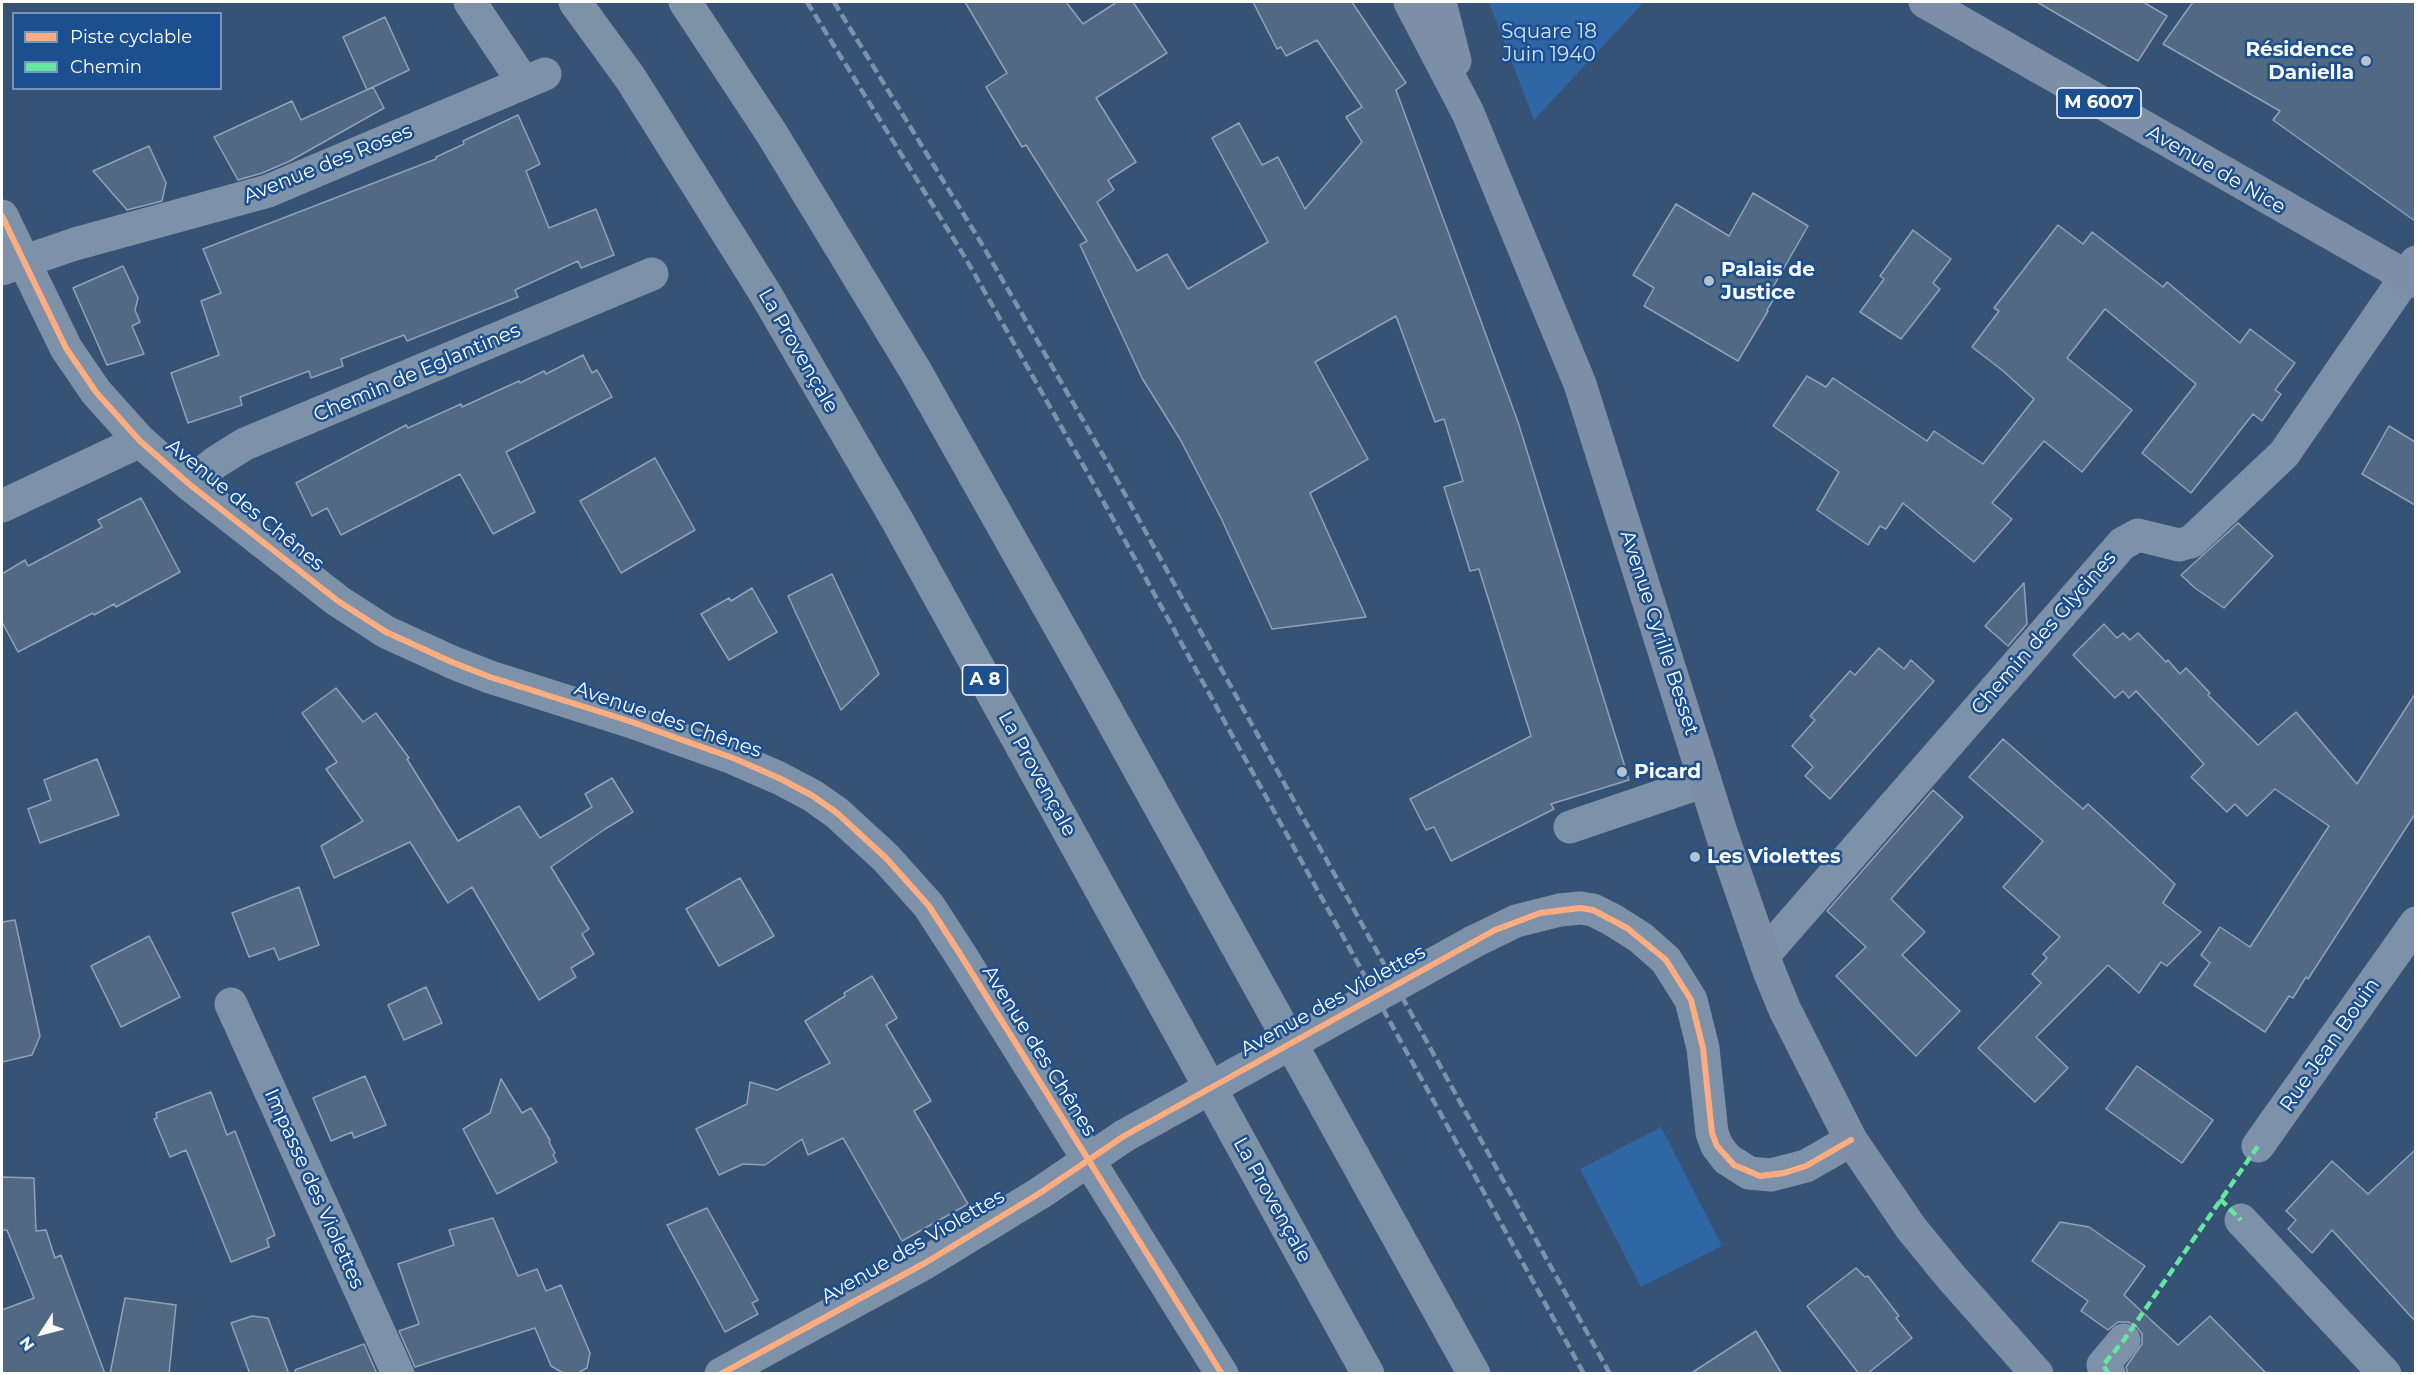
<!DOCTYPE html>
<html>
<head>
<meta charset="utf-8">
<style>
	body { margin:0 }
	#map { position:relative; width:2417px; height:1375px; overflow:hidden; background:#365274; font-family:Montserrat,sans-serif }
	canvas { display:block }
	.frame { position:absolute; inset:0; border:3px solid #fff; pointer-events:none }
	.legend { position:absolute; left:12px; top:12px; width:210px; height:78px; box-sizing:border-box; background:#1b4f8f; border:2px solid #7695bc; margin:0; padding:8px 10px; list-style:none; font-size:18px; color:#fff }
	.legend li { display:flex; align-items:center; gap:12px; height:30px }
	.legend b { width:30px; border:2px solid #7695bc }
	.north { position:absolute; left:12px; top:1303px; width:60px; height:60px; -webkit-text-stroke:4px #1b4f8f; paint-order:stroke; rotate:234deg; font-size:16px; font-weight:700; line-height:24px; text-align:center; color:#fff }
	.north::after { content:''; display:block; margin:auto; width:21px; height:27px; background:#fff; clip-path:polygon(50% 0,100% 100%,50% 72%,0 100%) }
</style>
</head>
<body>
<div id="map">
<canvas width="2417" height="1375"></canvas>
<div class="frame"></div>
<ul class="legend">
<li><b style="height:8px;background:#ffac80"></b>Piste cyclable</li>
<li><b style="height:8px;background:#66e7a1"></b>Chemin</li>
</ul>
<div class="north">N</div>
</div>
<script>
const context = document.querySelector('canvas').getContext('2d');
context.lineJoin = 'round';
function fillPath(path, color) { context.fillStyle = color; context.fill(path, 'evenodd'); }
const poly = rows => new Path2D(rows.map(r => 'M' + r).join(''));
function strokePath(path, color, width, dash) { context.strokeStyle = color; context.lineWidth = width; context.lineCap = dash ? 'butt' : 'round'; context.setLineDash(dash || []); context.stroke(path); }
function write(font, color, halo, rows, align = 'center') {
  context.font = font + ' Montserrat,sans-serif'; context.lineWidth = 5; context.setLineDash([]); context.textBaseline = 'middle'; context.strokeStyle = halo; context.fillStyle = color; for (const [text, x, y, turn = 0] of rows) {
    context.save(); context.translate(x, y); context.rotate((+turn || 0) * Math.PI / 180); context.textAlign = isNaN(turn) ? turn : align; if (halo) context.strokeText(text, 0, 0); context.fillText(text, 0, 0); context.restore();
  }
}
fillPath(poly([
	[1489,2,1644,2,1534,120],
	[1661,1127,1722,1246,1641,1287,1580,1169]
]), '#2f66a5');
const building = poly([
	[965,2,1066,2,1083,24,1117,2,1133,2,1167,53,1096,98,1136,162,1108,180,1114,190,1097,202,1137,271,1167,254,1188,289,1268,242,1212,138,1239,123,1262,165,1278,157,1305,209,1362,142,1346,117,1362,107,1317,40,1286,56,1281,47,1277,49,1253,2,1352,2,1406,83,1396,90,1518,422,1629,780,1551,804,1554,809,1451,861,1434,827,1426,830,1410,799,1531,736,1479,569,1470,571,1444,487,1463,481,1444,419,1435,422,1396,316,1315,362,1368,459,1310,493,1366,617,1272,629,1221,518,1180,439,1142,378,1080,245,1087,241,1026,145,1022,147,986,87,1007,73,965,2],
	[2037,2,2143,2,2167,16,2138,61,2037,2],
	[2193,2,2415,2,2415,221,2273,120,2280,111,2163,44,2193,2],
	[385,17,409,70,367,90,343,37,385,17],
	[373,87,384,108,290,161,262,173,238,180,214,137,292,101,301,120,373,87],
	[518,115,540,164,526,171,549,228,596,209,614,255,581,268,578,261,515,290,518,297,407,341,404,335,341,359,343,366,311,378,309,371,240,397,242,405,188,423,171,373,219,355,201,301,221,293,203,249,436,159,436,157,464,144,463,141,518,115],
	[149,146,166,183,162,201,127,210,93,171,149,146],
	[1753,193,1808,226,1773,287,1779,290,1767,310,1768,311,1738,361,1644,306,1654,288,1633,275,1676,204,1729,236,1753,193],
	[2058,225,2083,244,2092,232,2163,287,2167,282,2240,343,2250,329,2295,363,2275,390,2281,394,2262,421,2253,414,2191,493,2142,453,2196,384,2105,309,2067,358,2132,410,2082,472,2044,441,1992,503,2012,519,1974,562,1903,503,1886,529,1880,526,1868,545,1817,510,1839,472,1773,426,1807,376,1826,387,1833,378,1927,441,1934,431,1983,464,2034,399,2002,370,1972,347,1999,311,1994,308,2058,225],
	[1913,230,1951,259,1933,283,1940,289,1901,339,1860,312,1884,279,1880,276,1913,230],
	[123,266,138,298,135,310,140,322,132,326,144,354,107,365,73,288,123,266],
	[583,355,592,373,597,370,612,397,506,452,535,512,493,534,460,474,341,535,327,508,312,516,296,483,406,425,408,428,461,404,462,407,519,381,520,383,544,371,546,374,583,355],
	[2389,426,2415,442,2415,505,2362,474,2389,426],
	[655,458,695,530,621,573,580,501,655,458],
	[141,498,180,572,116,607,114,604,94,615,93,613,18,652,2,622,2,574,25,560,28,566,102,527,98,520,141,498],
	[2238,523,2273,556,2224,608,2195,588,2181,575,2238,523],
	[832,574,879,674,841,710,788,596,832,574],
	[2024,583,2027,624,2008,646,1985,626,2024,583],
	[752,588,777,632,729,660,701,614,729,598,731,601,752,588],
	[2104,624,2117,638,2123,633,2130,640,2138,633,2166,662,2168,660,2180,674,2186,668,2210,693,2208,695,2258,745,2296,712,2357,784,2415,694,2415,814,2308,979,2306,977,2293,998,2289,996,2265,1032,2194,985,2210,963,2201,955,2220,927,2250,947,2329,826,2275,789,2247,816,2235,804,2227,812,2191,777,2204,764,2136,691,2129,698,2123,691,2115,698,2073,655,2104,624],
	[1879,648,1904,669,1911,660,1934,681,1830,799,1805,776,1813,767,1792,746,1815,720,1810,716,1850,671,1855,675,1879,648],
	[336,688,363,722,376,713,409,758,407,759,458,841,519,806,540,838,592,807,585,794,612,778,633,812,605,829,551,867,589,929,582,934,594,954,571,968,576,977,539,1000,472,887,448,903,410,842,334,878,321,846,363,821,326,769,337,762,302,713,336,688],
	[2003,739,2083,809,2088,804,2175,884,2163,903,2201,932,2167,966,2161,962,2139,993,2108,965,2036,1037,2068,1068,2035,1102,1978,1048,2041,983,2032,974,2047,958,2043,954,2060,937,2003,887,2043,841,1969,777,2003,739],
	[97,759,119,815,40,843,28,809,51,800,44,780,97,759],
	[1933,790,1963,817,1891,899,1925,932,1902,955,1960,1011,1916,1056,1836,976,1866,947,1827,911,1933,790],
	[740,878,774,936,719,966,686,909,740,878],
	[299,887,319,945,279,960,274,948,249,957,232,913,299,887],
	[15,920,40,1036,32,1055,2,1062,2,922,15,920],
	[149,936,180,997,121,1027,91,966,149,936],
	[872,976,897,1018,886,1025,931,1101,914,1111,968,1204,902,1241,843,1138,808,1155,802,1139,765,1165,743,1164,719,1175,696,1129,747,1104,750,1082,777,1090,830,1063,805,1021,845,996,844,993,872,976],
	[426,987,442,1023,404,1040,388,1005,426,987],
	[2137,1066,2213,1120,2182,1163,2106,1109,2137,1066],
	[365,1076,386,1125,354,1138,352,1132,331,1141,313,1098,365,1076],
	[501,1079,522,1113,531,1108,550,1140,549,1142,555,1153,553,1155,557,1162,497,1194,463,1129,490,1113,501,1079],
	[211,1092,227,1135,235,1131,275,1235,267,1239,269,1247,231,1262,186,1150,170,1157,154,1119,157,1118,156,1113,211,1092],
	[2415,1150,2415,1321,2332,1230,2312,1253,2288,1229,2296,1220,2286,1211,2332,1161,2368,1194,2415,1150],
	[2,1177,34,1178,36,1231,46,1230,55,1258,61,1255,105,1374,2,1374,2,1310,34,1298,7,1230,2,1230,2,1177],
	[707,1208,758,1300,752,1303,758,1314,725,1332,667,1225,707,1208],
	[493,1218,518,1276,537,1269,546,1291,561,1285,590,1353,587,1368,576,1374,565,1374,551,1366,535,1328,415,1367,399,1331,419,1324,398,1264,454,1245,449,1230,493,1218],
	[2060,1222,2089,1227,2145,1266,2124,1295,2178,1345,2210,1316,2267,1374,2128,1374,2126,1367,2142,1344,2142,1334,2136,1326,2128,1322,2118,1322,2108,1330,2081,1311,2088,1301,2032,1261,2060,1222],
	[1856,1268,1865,1277,1868,1276,1899,1316,1896,1318,1912,1338,1867,1374,1859,1374,1807,1306,1856,1268],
	[125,1298,176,1305,169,1374,110,1374,125,1298],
	[252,1316,268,1318,289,1374,250,1374,231,1323,252,1316],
	[1756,1331,1782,1374,1690,1374,1756,1331],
	[364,1344,377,1374,296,1374,295,1370,364,1344]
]);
fillPath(building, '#526984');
strokePath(building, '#92a2b6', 1.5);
strokePath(poly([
	[470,2,524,83],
	[2,216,66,348,96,392,140,441,189,484,338,601,386,632,454,663,490,677,629,721,733,758,779,778,813,796,837,813,886,858,929,906,960,954,1222,1374],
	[2,269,75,244,268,191,545,74],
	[189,484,216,462,245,444,652,274],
	[2,506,140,441],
	[1570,827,1705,781],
	[1473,942,1516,921,1560,910,1580,908,1593,910,1611,919,1641,938,1666,960,1691,1000,1703,1048,1712,1133,1717,1146,1727,1159,1749,1173,1771,1175,1806,1166,1851,1140],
	[1764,955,2122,544,2138,535,2179,545,2191,542,2284,454,2416,262],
	[231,1004,398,1374],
	[2258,1146,2416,923],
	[2241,1220,2385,1374],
	[721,1374,925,1263,1040,1193,1124,1136],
	[2109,1374,2103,1365,2124,1340]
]), '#7d92a8', 33);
strokePath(poly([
	[1410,2,1468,113,1580,384,1722,835,1769,971,1785,1010,1851,1140,1911,1228,1951,1277,2037,1374],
	[1440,2,1455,61],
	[1925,2,2416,282]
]), '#7d8ea7', 33);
strokePath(poly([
	[575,2,631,79,765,293,897,520,1368,1374],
	[685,2,772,134,915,370,1088,677,1474,1374]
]), '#7e92a7', 33);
strokePath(poly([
	[807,2,966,259,1091,479,1584,1374],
	[834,2,983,246,1111,469,1610,1374]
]), '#7e92a7', 4.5, [10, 4.5]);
strokePath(poly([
	[1124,1136,1473,942]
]), '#7d92a8', 33);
strokePath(poly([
	[2220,1199,2241,1220],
	[2109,1374,2103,1365,2124,1340,2258,1146]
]), '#66e7a1', 4.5, [9, 4.5]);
strokePath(poly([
	[2,216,66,348,96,392,140,441,189,484,338,601,386,632,454,663,490,677,629,721,733,758,779,778,813,796,837,813,886,858,929,906,960,954,1222,1374],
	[721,1374,925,1263,1040,1193,1124,1136,1495,930,1540,913,1580,908,1593,910,1627,928,1666,960,1691,1000,1703,1048,1712,1133,1717,1146,1734,1165,1760,1176,1784,1173,1806,1166,1851,1140]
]), '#ffac80', 6);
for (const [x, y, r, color] of [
	[2366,61,6,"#b9c2ce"],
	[1709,281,6,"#b9c2ce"],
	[1622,772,6,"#b9c2ce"],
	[1695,857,6,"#b9c2ce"]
]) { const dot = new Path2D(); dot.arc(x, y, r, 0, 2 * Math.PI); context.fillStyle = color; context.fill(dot); strokePath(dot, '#1b4f8f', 2); }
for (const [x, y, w] of [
	[2099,103,84],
	[985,680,45]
]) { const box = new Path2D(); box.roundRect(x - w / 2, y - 15, w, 30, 4.5); context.fillStyle = '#1b4f8f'; context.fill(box); strokePath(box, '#fff', 1.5); }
write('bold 18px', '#fff', null, [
	["M 6007",2099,103],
	["A 8",985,680]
]);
write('20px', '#cfe3fa', '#1b4f8f', [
	["Square 18",1549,32],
	["Juin 1940",1549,55]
]);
write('bold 20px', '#fff', '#1b4f8f', [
	["Résidence",2354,50,"right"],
	["Daniella",2354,73,"right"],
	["Palais de",1721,270],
	["Justice",1721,293],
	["Picard",1634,772],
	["Les Violettes",1707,857]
], 'left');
write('20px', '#fff', '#1b4f8f', [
	["Avenue des Roses",328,164,-22],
	["Avenue de Nice",2216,170,30],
	["La Provençale",798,351,60],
	["Chemin de Eglantines",417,373,-23],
	["Avenue des Chênes",245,505,39],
	["Avenue Cyrille Besset",1659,633,72],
	["Chemin des Glycines",2044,633,-49],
	["Avenue des Chênes",668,720,19],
	["La Provençale",1037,774,61],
	["Avenue des Violettes",1333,1001,-29],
	["Rue Jean Bouin",2330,1045,-55],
	["Avenue des Chênes",1039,1051,58],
	["Impasse des Violettes",314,1189,66],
	["La Provençale",1272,1200,61],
	["Avenue des Violettes",913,1247,-30]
]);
</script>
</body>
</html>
